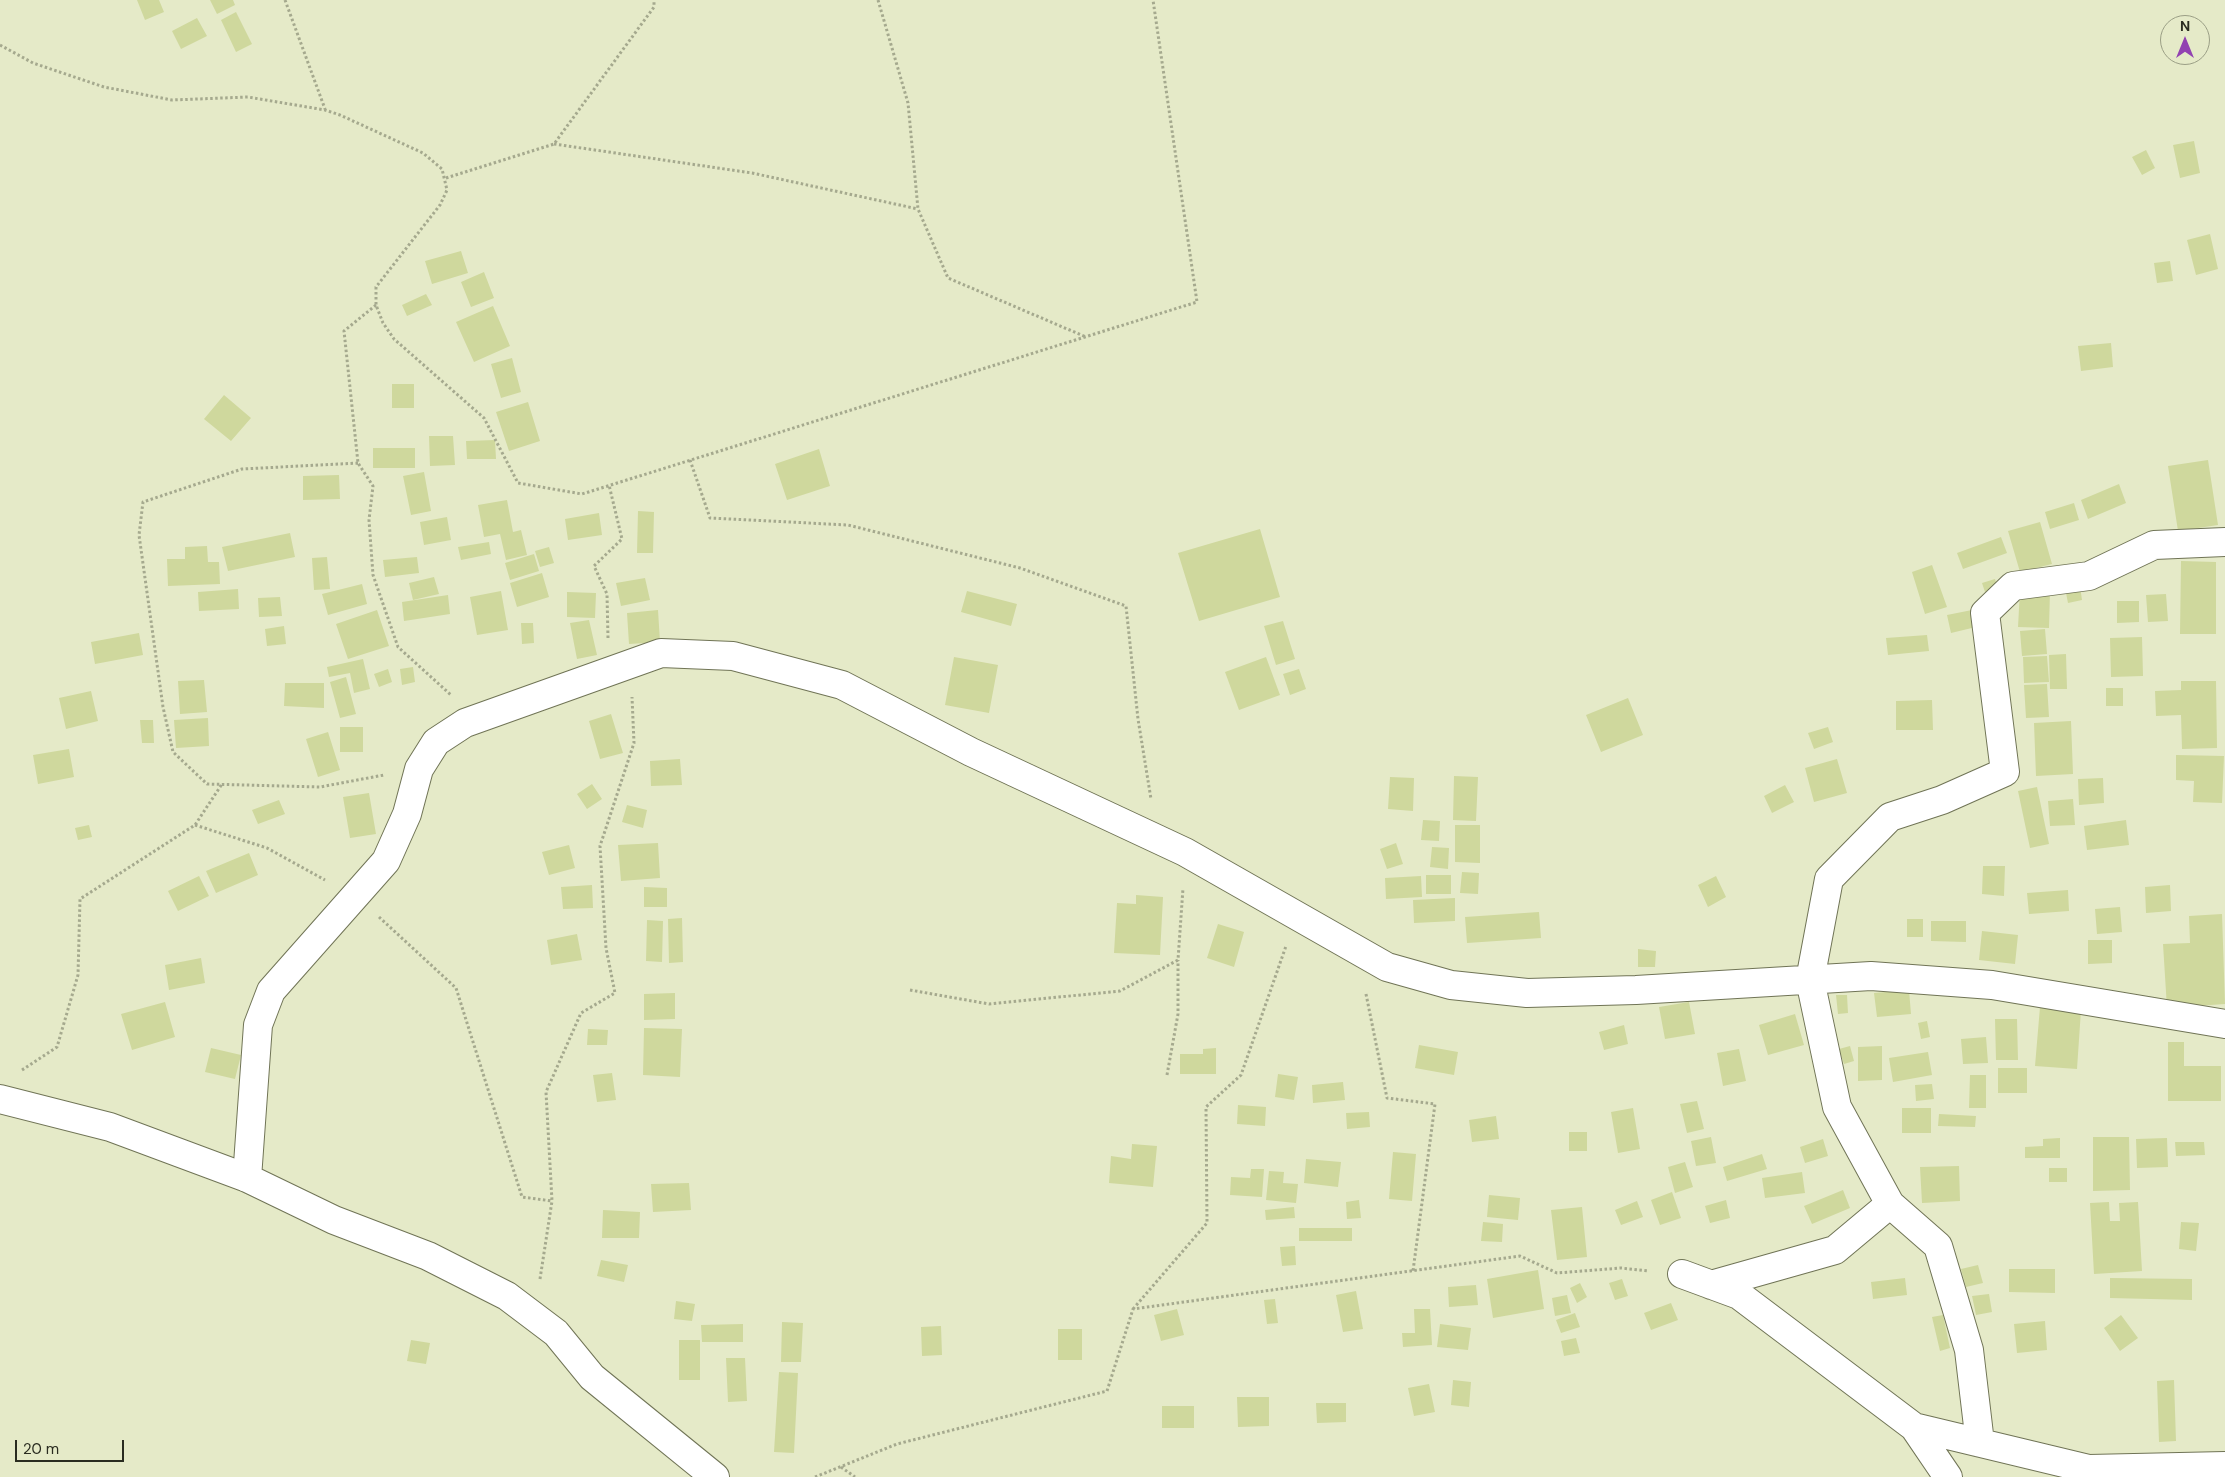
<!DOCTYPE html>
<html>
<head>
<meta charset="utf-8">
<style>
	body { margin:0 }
	#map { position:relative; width:2225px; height:1477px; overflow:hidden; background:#e5eac8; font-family:"DM Sans",sans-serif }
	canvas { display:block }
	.north { position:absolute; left:2160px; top:15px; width:50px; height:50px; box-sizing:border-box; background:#e5eac8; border:1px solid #9a9e85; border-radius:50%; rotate:0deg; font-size:14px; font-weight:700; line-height:20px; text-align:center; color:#2a2c20 }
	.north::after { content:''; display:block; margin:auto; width:18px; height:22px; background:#9242b1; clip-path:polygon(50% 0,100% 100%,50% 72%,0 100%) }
	.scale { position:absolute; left:15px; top:1440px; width:109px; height:22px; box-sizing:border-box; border:2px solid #2a2c20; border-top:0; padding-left:6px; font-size:15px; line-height:18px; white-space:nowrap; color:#2a2c20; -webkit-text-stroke:4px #e5eac8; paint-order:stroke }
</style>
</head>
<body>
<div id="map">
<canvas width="2225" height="1477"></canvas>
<div class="north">N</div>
<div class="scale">20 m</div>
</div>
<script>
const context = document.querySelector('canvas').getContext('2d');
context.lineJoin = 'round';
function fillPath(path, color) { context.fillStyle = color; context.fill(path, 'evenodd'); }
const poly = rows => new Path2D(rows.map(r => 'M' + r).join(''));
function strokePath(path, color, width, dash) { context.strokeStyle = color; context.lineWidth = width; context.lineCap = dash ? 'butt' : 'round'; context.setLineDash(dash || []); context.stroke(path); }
fillPath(poly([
	[137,0,159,0,164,12,145,20],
	[210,0,233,0,235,5,217,14],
	[236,12,252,44,236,52,221,20],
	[197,18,207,36,181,49,172,31],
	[2194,141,2200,173,2180,178,2173,145],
	[2146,150,2155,168,2142,175,2132,157],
	[2210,234,2218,269,2196,275,2187,240],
	[461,251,468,273,432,284,425,261],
	[2170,261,2173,281,2157,283,2154,263],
	[484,272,494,298,471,307,461,282],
	[426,294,432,305,407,316,402,305],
	[493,306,510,346,474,362,456,322],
	[2111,343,2113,367,2081,371,2078,346],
	[512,358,521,392,501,398,491,364],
	[392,384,414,384,414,408,392,408],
	[224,395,251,418,231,441,204,419],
	[528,402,540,441,509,451,496,412],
	[429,436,453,436,455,465,430,466],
	[495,440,496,459,467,459,466,441],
	[373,448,415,448,415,468,373,468],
	[819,449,830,486,787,500,775,464],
	[2208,460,2218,525,2178,531,2168,466],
	[424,472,431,511,411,515,403,476],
	[339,475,340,499,303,500,303,476],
	[2119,484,2126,503,2088,519,2081,500],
	[507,500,513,532,521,530,527,555,506,560,500,534,484,537,478,505],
	[2074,503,2079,520,2050,529,2045,512],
	[638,511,654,512,653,553,637,553],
	[599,513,602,535,568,540,565,519],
	[447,517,451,540,424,545,420,522],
	[2040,522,2052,564,2020,572,2008,531],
	[1260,529,1280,597,1199,621,1178,553],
	[290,533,295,557,228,571,222,547],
	[2001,537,2007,553,1963,569,1957,553],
	[489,542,491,554,461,560,458,547],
	[207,546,208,562,219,562,220,584,168,586,167,559,185,559,185,547],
	[549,547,554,563,540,567,535,551],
	[534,554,539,571,510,580,505,563],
	[327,557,330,589,314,590,312,558],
	[417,557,419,573,385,577,383,560],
	[2181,561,2216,562,2216,634,2180,634],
	[1932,565,1947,607,1925,614,1912,572],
	[542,573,549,597,517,607,510,583],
	[434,577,439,594,413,600,409,583],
	[645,578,650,600,621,606,616,583],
	[1995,579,1998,588,1985,592,1982,583],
	[362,584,367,604,328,615,322,594],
	[2080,586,2082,600,2068,603,2065,588],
	[238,589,239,609,199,611,198,592],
	[2020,590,2050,591,2049,628,2018,627],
	[501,591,508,630,477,635,470,597],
	[967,591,1017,604,1011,626,961,612],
	[567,592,596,593,595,618,567,617],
	[2166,594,2168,621,2148,622,2146,595],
	[448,595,450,614,404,621,402,602],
	[280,597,282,616,259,617,258,598],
	[2117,601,2139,601,2139,622,2117,623],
	[377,610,389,646,348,659,336,624],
	[658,610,660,642,629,644,627,613],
	[1972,610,1976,627,1951,633,1947,615],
	[589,620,597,655,577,659,570,623],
	[1283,621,1295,659,1276,665,1264,626],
	[521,623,533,623,534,643,522,644],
	[284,626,286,644,267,646,265,629],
	[2045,629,2047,654,2022,656,2020,631],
	[139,633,143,655,95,664,91,642],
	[1927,635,1929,651,1888,655,1886,638],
	[2142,637,2143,676,2111,677,2110,638],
	[2066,654,2067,689,2050,689,2049,655],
	[2047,656,2049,682,2024,683,2023,657],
	[954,657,998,665,989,713,945,705],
	[1266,657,1280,695,1239,710,1225,672],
	[363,659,370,689,354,693,350,673,329,677,327,667],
	[413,667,415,682,402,685,400,669],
	[388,669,392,682,379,687,374,674],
	[1299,669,1306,689,1290,695,1283,674],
	[346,677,356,714,340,718,330,682],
	[204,680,207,712,180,714,178,681],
	[2181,681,2216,681,2217,748,2182,749,2181,715,2156,716,2155,691,2181,690],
	[285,683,324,683,324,708,284,706],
	[2047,684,2049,717,2026,718,2024,685],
	[2106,688,2123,688,2123,706,2106,706],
	[91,691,98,721,66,729,59,698],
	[1628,698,1643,735,1601,752,1586,715],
	[1932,700,1933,730,1896,730,1896,701],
	[611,714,623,753,600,759,589,721],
	[208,718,209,746,176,748,174,720],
	[140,720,153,720,154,743,142,743],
	[2071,721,2073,774,2036,776,2034,723],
	[340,727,363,727,363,752,340,752],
	[1828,727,1833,742,1814,749,1808,733],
	[328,732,340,770,318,777,306,739],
	[69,749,74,777,38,784,33,755],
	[2176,755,2224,756,2222,803,2193,802,2194,781,2176,780],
	[680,759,682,785,651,786,650,761],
	[1837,759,1847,793,1814,802,1805,768],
	[1454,776,1478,777,1476,821,1453,820],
	[1390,777,1414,778,1413,811,1388,809],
	[2103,778,2104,803,2079,805,2078,779],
	[592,784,602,799,587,809,577,794],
	[1785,785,1794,802,1772,813,1764,796],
	[2037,787,2049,844,2030,848,2018,791],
	[369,793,376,834,350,838,343,797],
	[2073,799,2075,825,2050,826,2048,801],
	[279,800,285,814,258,824,252,810],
	[627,805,647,810,643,828,622,822],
	[1423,820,1440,821,1439,841,1421,840],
	[2126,820,2129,845,2087,850,2084,826],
	[89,825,92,837,78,840,75,828],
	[1455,825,1480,825,1480,863,1455,862],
	[658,843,660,878,621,881,618,845],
	[1396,843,1403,864,1387,869,1380,849],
	[569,845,575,868,549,875,542,852],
	[1432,847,1449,848,1448,869,1430,867],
	[249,853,258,875,216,893,206,871],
	[1983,866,2005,866,2004,896,1982,894],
	[1462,872,1479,873,1478,894,1460,893],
	[1426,875,1451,875,1451,894,1426,894],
	[199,876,209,896,178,911,168,891],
	[1421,876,1422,897,1386,899,1385,878],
	[1716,876,1726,897,1708,907,1698,885],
	[592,885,593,908,563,909,561,887],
	[2170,885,2171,911,2146,913,2145,887],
	[644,887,667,888,667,907,644,907],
	[2068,890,2069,911,2029,914,2027,893],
	[1136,895,1163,897,1160,955,1114,953,1117,903,1136,904],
	[1455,898,1455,921,1414,923,1413,900],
	[2120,907,2122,932,2097,934,2095,909],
	[1539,912,1541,938,1467,943,1465,917],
	[2222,914,2225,1004,2167,1008,2163,944,2190,943,2189,916],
	[682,918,683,962,669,963,668,919],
	[1907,919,1923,919,1923,937,1907,937],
	[647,920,663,921,662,962,646,961],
	[1931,921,1966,921,1966,942,1931,941],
	[1218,924,1244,932,1234,967,1207,958],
	[1982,931,2018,935,2015,964,1979,960],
	[577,934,582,960,551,965,547,940],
	[2088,940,2112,940,2112,963,2088,964],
	[1638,949,1656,951,1655,967,1638,967],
	[201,958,205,983,169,990,165,965],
	[1909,990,1911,1014,1877,1017,1874,993],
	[675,993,675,1019,644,1020,644,994],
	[1836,995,1847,995,1848,1013,1838,1014],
	[165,1002,175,1037,132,1050,121,1014],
	[1689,1002,1695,1034,1665,1039,1659,1007],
	[2040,1007,2081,1010,2077,1069,2035,1066],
	[1795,1014,1804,1045,1768,1055,1759,1025],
	[1995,1019,2017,1019,2018,1060,1996,1060],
	[1927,1021,1930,1037,1921,1039,1918,1023],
	[1624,1025,1628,1044,1604,1050,1599,1032],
	[644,1028,682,1029,680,1077,643,1075],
	[588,1029,608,1030,607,1045,587,1045],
	[1986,1037,1988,1063,1963,1064,1961,1039],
	[2168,1042,2184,1042,2184,1066,2221,1066,2221,1101,2168,1101],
	[1419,1045,1458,1052,1454,1075,1415,1068],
	[1850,1046,1854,1061,1844,1064,1839,1049],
	[1882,1046,1882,1080,1858,1081,1858,1047],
	[211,1048,241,1055,235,1079,205,1072],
	[1216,1048,1216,1074,1180,1074,1180,1054,1203,1054,1203,1049],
	[1739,1049,1746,1081,1723,1086,1717,1053],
	[1928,1052,1932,1075,1893,1082,1889,1058],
	[1998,1068,2027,1068,2027,1093,1998,1093],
	[612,1073,616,1100,597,1102,593,1075],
	[1278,1074,1298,1077,1294,1100,1275,1097],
	[1970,1075,1986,1075,1986,1108,1969,1108],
	[1343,1082,1345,1100,1313,1103,1312,1085],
	[1932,1084,1934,1099,1916,1101,1915,1085],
	[1697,1101,1704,1129,1687,1133,1680,1104],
	[1238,1105,1266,1107,1265,1126,1237,1124],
	[1633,1108,1640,1149,1618,1153,1611,1112],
	[1902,1108,1931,1108,1931,1133,1902,1133],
	[1369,1112,1370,1127,1347,1129,1346,1113],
	[1939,1114,1976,1116,1975,1127,1938,1126],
	[1496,1116,1499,1139,1472,1142,1469,1120],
	[1569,1132,1587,1132,1587,1151,1569,1151],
	[1711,1137,1716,1163,1696,1166,1691,1141],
	[2093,1137,2129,1137,2130,1190,2093,1191],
	[2060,1138,2060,1158,2025,1158,2025,1147,2043,1146,2043,1139],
	[2167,1138,2168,1167,2137,1168,2136,1139],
	[1823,1139,1828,1156,1805,1163,1800,1147],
	[2175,1142,2204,1142,2205,1155,2176,1156],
	[1132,1144,1157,1146,1153,1187,1109,1183,1111,1156,1131,1159],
	[1393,1152,1416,1154,1412,1201,1389,1199],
	[1762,1154,1767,1169,1727,1181,1723,1167],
	[1306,1159,1341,1162,1338,1187,1304,1183],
	[1685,1162,1693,1187,1675,1193,1668,1167],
	[1959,1166,1960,1201,1922,1203,1920,1167],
	[2049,1168,2067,1168,2067,1182,2049,1182],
	[1251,1169,1264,1169,1262,1197,1230,1195,1231,1177,1250,1178],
	[1269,1171,1284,1172,1283,1183,1298,1184,1296,1203,1266,1200],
	[1802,1172,1805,1193,1765,1198,1762,1178],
	[689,1183,691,1210,653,1212,651,1184],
	[1843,1190,1850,1208,1812,1224,1804,1206],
	[1672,1192,1681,1218,1660,1225,1651,1200],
	[1489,1195,1520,1198,1518,1220,1487,1217],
	[1359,1200,1361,1218,1347,1219,1346,1202],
	[1726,1200,1730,1218,1710,1223,1705,1206],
	[1637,1201,1643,1217,1621,1225,1615,1210],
	[2109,1202,2110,1221,2120,1221,2119,1203,2138,1202,2142,1271,2094,1274,2090,1203],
	[1294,1207,1295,1218,1266,1220,1265,1210],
	[1582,1207,1587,1257,1557,1260,1551,1210],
	[603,1210,640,1212,639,1238,602,1238],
	[1483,1222,1503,1224,1502,1242,1481,1241],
	[2181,1222,2199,1223,2196,1251,2179,1249],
	[1299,1228,1352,1228,1352,1241,1299,1241],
	[1295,1246,1296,1265,1282,1266,1280,1247],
	[601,1260,628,1265,624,1282,597,1276],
	[1978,1265,1983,1283,1966,1287,1961,1269],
	[2009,1269,2055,1269,2055,1293,2009,1292],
	[1538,1270,1544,1309,1493,1318,1487,1279],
	[1905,1278,1907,1295,1873,1299,1871,1282],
	[2110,1278,2192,1279,2192,1300,2110,1298],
	[1622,1279,1628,1296,1615,1300,1609,1283],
	[1580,1283,1587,1297,1577,1303,1570,1288],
	[1476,1285,1478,1305,1449,1307,1448,1287],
	[1356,1291,1363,1329,1343,1332,1336,1295],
	[1989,1294,1992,1312,1976,1315,1972,1296],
	[1567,1295,1571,1313,1555,1316,1552,1298],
	[1275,1299,1278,1323,1267,1324,1264,1300],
	[676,1301,695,1304,692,1321,674,1319],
	[1671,1303,1678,1320,1651,1330,1644,1313],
	[1177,1309,1184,1335,1161,1341,1154,1315],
	[1414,1309,1430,1309,1432,1345,1403,1347,1402,1333,1415,1333],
	[1575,1313,1580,1327,1561,1333,1556,1320],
	[1943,1315,1950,1348,1940,1351,1932,1317],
	[2121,1315,2138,1338,2120,1351,2104,1328],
	[2045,1321,2047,1350,2017,1353,2014,1324],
	[782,1322,803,1323,801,1362,781,1362],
	[743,1324,743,1342,702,1342,701,1325],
	[1440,1324,1471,1328,1468,1350,1437,1347],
	[941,1326,942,1355,922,1356,921,1327],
	[1058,1329,1082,1329,1082,1360,1058,1360],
	[1576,1338,1580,1353,1564,1356,1561,1341],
	[411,1340,430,1343,426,1364,407,1361],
	[679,1340,700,1340,700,1380,679,1380],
	[726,1358,745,1358,747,1401,728,1402],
	[779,1372,798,1373,794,1453,774,1452],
	[1453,1380,1471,1382,1469,1407,1451,1405],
	[2174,1380,2176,1441,2159,1442,2157,1381],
	[1429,1384,1435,1412,1414,1416,1408,1388],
	[1237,1397,1269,1397,1269,1426,1238,1427],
	[1316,1403,1346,1403,1346,1422,1317,1423],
	[1162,1406,1194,1406,1194,1428,1162,1428]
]), '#cfd89d');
const street = poly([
	[0,1099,110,1127,247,1178,334,1220,428,1256,507,1296,556,1333,592,1377,715,1477],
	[247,1178,258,1025,271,991,386,861,407,814,419,769,436,742,465,723,661,653,733,656,842,685,971,752,1185,852,1387,967,1451,985,1527,993,1636,990,1871,976,1992,985,2225,1024],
	[1682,1274,1739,1295,1914,1427,2089,1469,2225,1466],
	[1711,1285,1835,1250,1890,1204],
	[1914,1427,1948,1477],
	[1980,1443,1969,1350,1938,1246,1890,1204,1837,1107,1810,980,1829,879,1890,817,1942,800,2005,772,1985,613,2013,586,2089,576,2154,545,2225,542]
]);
strokePath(street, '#707456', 30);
strokePath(poly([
	[285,0,325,109],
	[878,0,908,103,918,209,948,278,1086,337],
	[0,45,33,63,104,87,172,100,248,97,325,110,340,115,423,153,442,169,447,190,440,205,376,287,376,305,383,323,394,339,484,418,518,483,582,494,1197,302,1153,0],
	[554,144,752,173,918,209],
	[446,178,554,144,654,7,654,0],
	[376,305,344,331,358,463,373,486,369,520,373,575,398,647,451,695],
	[690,460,710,518,848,525,1020,568,1126,606,1138,719,1151,799],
	[358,463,242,469,143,502,139,535,163,707,173,752,207,784,320,787,384,775],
	[608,638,607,594,594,566,622,539,609,485],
	[195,825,267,848,325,880],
	[379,917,456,988,522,1197,552,1201],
	[910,990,989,1004,1120,991,1178,960,1183,888],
	[1366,994,1387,1098,1435,1104,1413,1271],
	[22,1070,57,1047,78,975,80,899,195,825,222,784],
	[1167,1075,1178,1014,1178,960],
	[540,1279,552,1201,546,1092,581,1013,615,993,606,948,600,846,634,743,632,697],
	[1133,1309,1207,1223,1206,1107,1241,1075,1286,946],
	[841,1467,855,1477],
	[815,1477,897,1444,1107,1391,1133,1309,1520,1256,1557,1273,1621,1268,1649,1271]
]), '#a5a98e', 3, [2.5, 2.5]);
strokePath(street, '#fff', 28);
</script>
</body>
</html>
